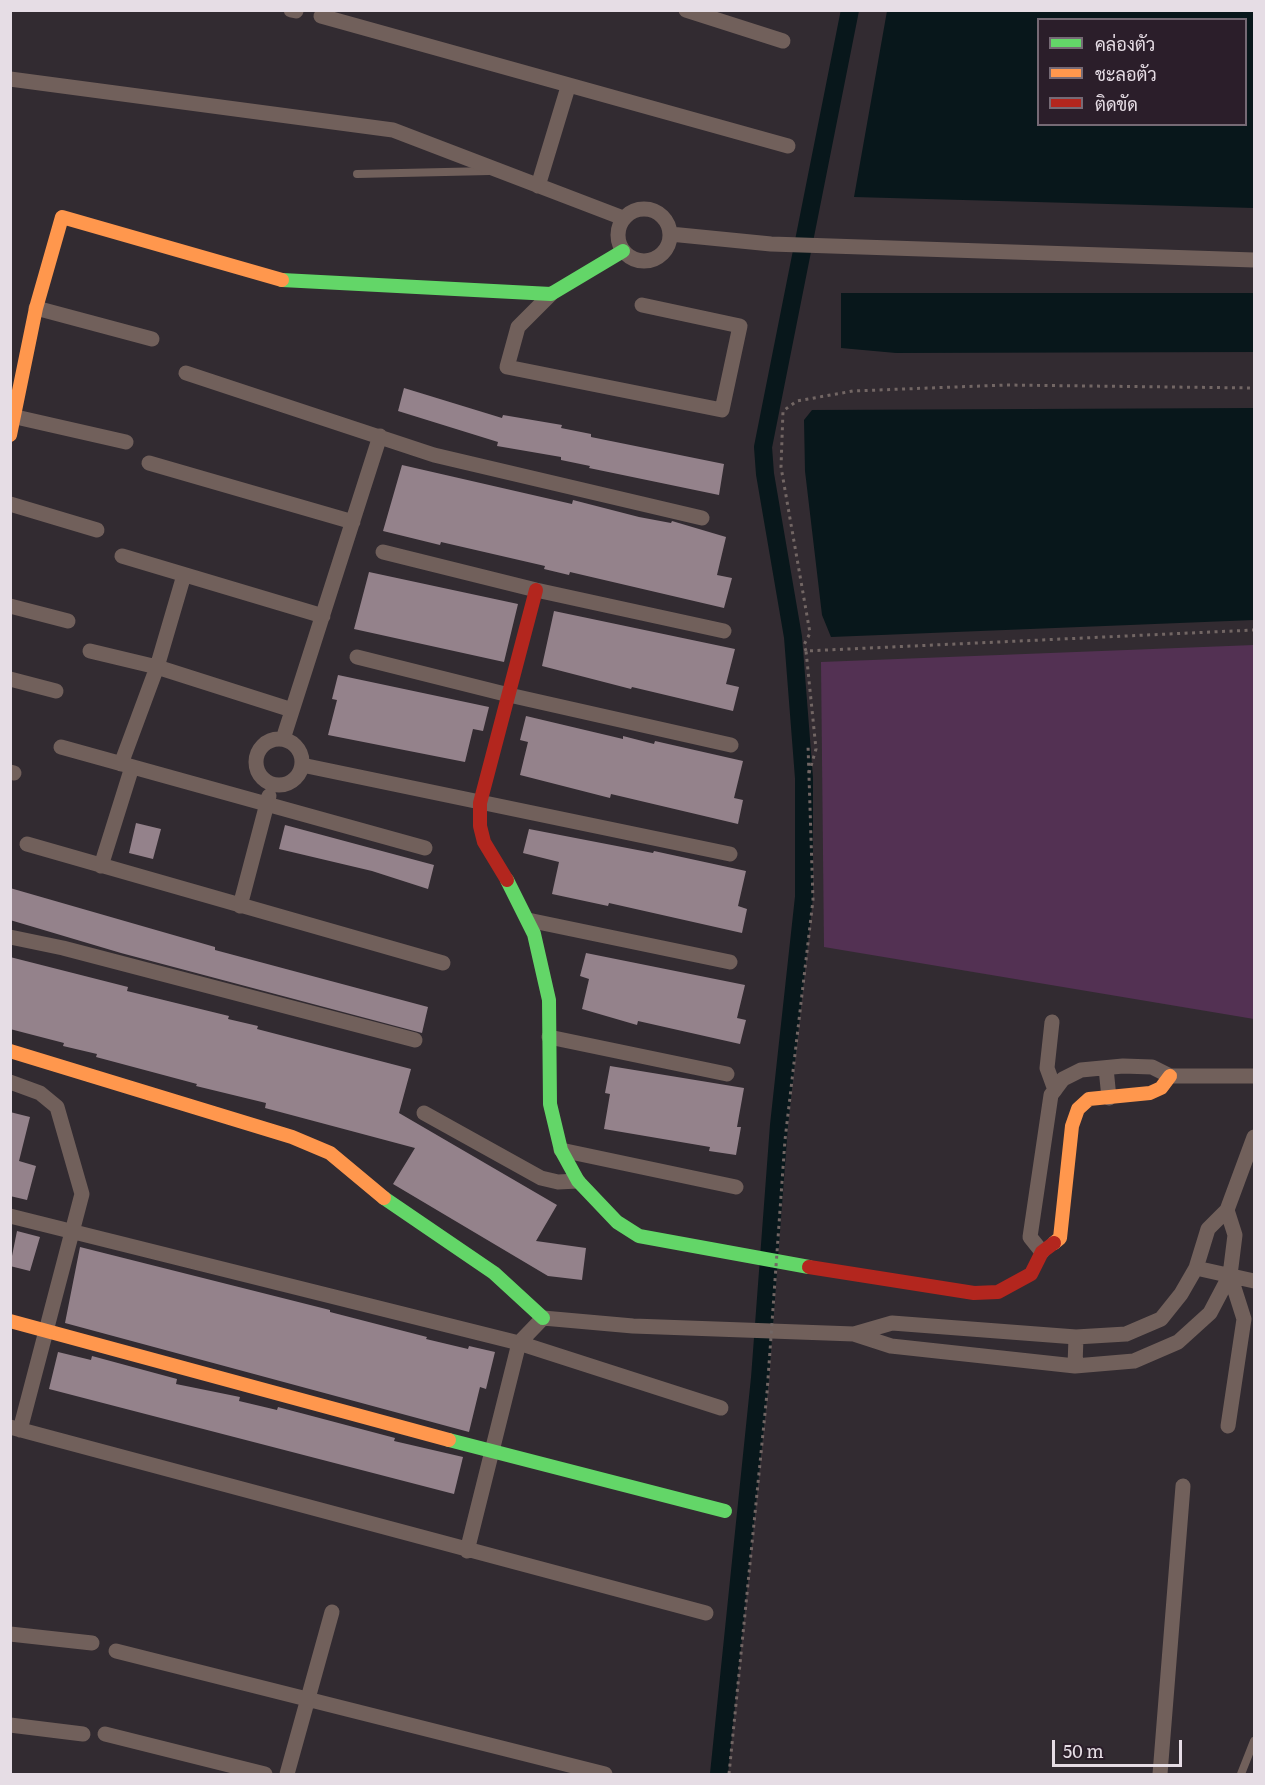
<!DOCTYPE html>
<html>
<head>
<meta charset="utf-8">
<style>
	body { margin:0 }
	#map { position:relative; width:1265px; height:1785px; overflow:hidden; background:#322b31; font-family:Literata,Sarabun,serif }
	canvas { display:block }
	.frame { position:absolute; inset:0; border:12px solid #e6dde5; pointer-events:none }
	.legend { position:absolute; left:1037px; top:18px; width:210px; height:108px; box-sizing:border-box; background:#2b1e2a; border:2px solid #766a75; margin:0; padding:8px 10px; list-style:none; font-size:18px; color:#e6dde5 }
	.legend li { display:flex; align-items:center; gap:12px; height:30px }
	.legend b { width:30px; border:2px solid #766a75 }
	.scale { position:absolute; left:1052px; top:1740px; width:130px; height:27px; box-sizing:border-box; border:3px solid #e6dde5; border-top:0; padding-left:8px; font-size:18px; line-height:21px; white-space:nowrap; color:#e6dde5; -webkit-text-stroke:4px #2b1e2a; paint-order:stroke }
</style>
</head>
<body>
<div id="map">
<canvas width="1265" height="1785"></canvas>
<div class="frame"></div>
<ul class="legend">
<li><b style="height:8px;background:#63d668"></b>คล่องตัว</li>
<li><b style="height:8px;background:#ff974d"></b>ชะลอตัว</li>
<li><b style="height:8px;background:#b3261e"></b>ติดขัด</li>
</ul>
<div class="scale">50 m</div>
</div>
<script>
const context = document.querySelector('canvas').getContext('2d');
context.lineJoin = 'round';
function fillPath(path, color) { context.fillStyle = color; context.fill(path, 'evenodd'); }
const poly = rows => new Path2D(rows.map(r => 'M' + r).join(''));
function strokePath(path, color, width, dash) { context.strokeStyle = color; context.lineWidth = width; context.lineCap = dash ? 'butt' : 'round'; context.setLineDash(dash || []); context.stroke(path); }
fillPath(poly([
	[1254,645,1254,1019,824,947,821,662]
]), '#533153');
fillPath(poly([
	[887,11,1254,11,1254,208,854,197],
	[1038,20,1246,20,1246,124,1038,124],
	[841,293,1254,293,1254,352,896,353,841,348],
	[1254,408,1254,620,831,637,822,615,805,471,804,420,812,410]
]), '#08171b');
strokePath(poly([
	[719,1774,760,1378,779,1125,804,897,804,778,793,637,765,474,763,447,850,10]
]), '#08171b', 18);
fillPath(poly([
	[404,388,502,418,503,415,562,425,561,428,591,434,591,437,724,464,719,495,589,468,590,466,561,460,561,457,497,446,498,442,398,411],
	[402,465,572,504,573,500,639,517,671,523,672,521,726,537,717,575,732,578,724,608,570,572,569,575,544,569,545,566,441,542,440,545,383,531],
	[369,572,518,604,504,662,354,629],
	[554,611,735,649,726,684,739,687,733,711,632,687,631,689,542,666],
	[338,675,489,707,483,731,473,729,465,762,328,735,337,700,332,699],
	[526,716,623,739,623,736,654,744,655,741,743,761,734,798,743,800,738,824,611,794,610,798,520,775,528,742,520,740],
	[136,823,161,829,153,859,129,853],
	[285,825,434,865,428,889,372,871,279,849],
	[529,829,653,853,654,851,746,871,738,906,747,909,742,933,609,903,608,906,552,894,559,862,523,853],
	[10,888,215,947,215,950,428,1007,422,1033,121,953,10,920],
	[586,953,745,985,737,1018,746,1020,740,1044,638,1021,637,1025,582,1009,589,979,580,976],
	[10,957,128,987,127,991,229,1016,228,1019,258,1026,257,1029,411,1069,399,1113,557,1205,536,1241,586,1248,582,1280,548,1276,393,1184,415,1148,265,1108,266,1103,196,1086,197,1084,96,1057,97,1054,63,1046,64,1043,10,1029],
	[610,1066,744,1088,737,1127,741,1127,736,1155,709,1151,710,1147,604,1129,610,1094,605,1093],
	[10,1112,30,1117,19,1161,36,1166,27,1200,10,1196],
	[17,1231,40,1237,30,1271,10,1266],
	[80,1247,330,1310,330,1312,427,1337,426,1339,468,1349,469,1346,495,1352,486,1389,480,1387,469,1432,65,1323],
	[58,1352,91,1360,92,1356,177,1379,176,1384,240,1397,239,1401,277,1410,278,1407,395,1438,394,1441,463,1457,454,1494,49,1389]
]), '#94828b');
strokePath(poly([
	[806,651,804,645,810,633,781,467,783,411,797,401,853,391,1006,385,1254,388],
	[809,773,816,749,806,651,1254,630]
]), '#726664', 3, [3, 4.5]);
strokePath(poly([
	[357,174,489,171],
	[1241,1774,1254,1741]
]), '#71605b', 8);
strokePath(poly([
	[291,10,296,11],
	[686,10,783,41],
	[321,16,788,146],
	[10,79,393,130,623,218],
	[538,186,568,87],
	'618 235a26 26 0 1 1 52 0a26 26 0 1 1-52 0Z',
	[670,234,771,244,1254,260],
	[551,294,518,327,507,367,722,410,740,326,642,305],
	[36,308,152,339],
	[186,373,434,455,702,518],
	[16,417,126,442],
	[149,463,353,522],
	[10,504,97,530],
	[383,552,536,590,724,631],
	[122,556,323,616],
	[10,606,68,621],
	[90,651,157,667,292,710],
	[357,657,509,695,731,745],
	[10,679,56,691],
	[283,739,380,436],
	'256 762a23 23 0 1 1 46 0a23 23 0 1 1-46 0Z',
	[61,747,425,848],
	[121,764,157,667,184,575],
	[302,765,730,854],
	[10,772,14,773],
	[27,844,443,963],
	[101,866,132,767],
	[240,906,269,796],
	[528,920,730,962],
	[10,937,63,948,415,1040],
	[1052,1022,1047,1068,1055,1090],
	[549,1037,727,1074],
	[1106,1068,1109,1098],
	[10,1082,40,1093,57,1107,82,1194,20,1430],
	[424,1113,541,1178,558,1182,578,1181],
	[561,1150,736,1187],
	[10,1216,519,1343,721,1408],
	[1042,1252,1030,1237,1051,1095,1063,1079,1081,1070,1123,1066,1152,1067,1170,1076,1254,1076],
	[1196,1268,1254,1281],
	[854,1334,892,1323,1076,1337,1126,1334,1161,1319,1181,1294,1196,1268,1208,1229,1227,1210,1254,1137],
	[1075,1366,1076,1337],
	[1228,1426,1244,1319,1230,1275],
	[10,1427,706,1613],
	[467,1551,519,1343,543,1318,633,1326,854,1334,891,1346,1075,1366,1134,1361,1178,1342,1210,1313,1230,1275,1235,1235,1227,1210],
	[10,1634,92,1643],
	[116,1651,605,1774],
	[10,1725,83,1734],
	[105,1734,265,1774],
	[287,1774,332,1612],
	[1160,1774,1183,1486]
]), '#71605b', 15);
strokePath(poly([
	[282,280,551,294,623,251],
	[507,880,534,934,549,1000,550,1104,561,1150,578,1181,617,1222,639,1236,809,1267],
	[384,1198,494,1273,543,1318],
	[449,1440,725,1511]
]), '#63d668', 14);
strokePath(poly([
	[10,435,36,308,62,217,282,280],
	[10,1051,292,1137,330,1153,384,1198],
	[1054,1243,1060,1238,1072,1126,1078,1109,1089,1099,1150,1093,1161,1088,1170,1076],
	[10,1321,449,1440]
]), '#ff974d', 14);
strokePath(poly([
	[507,880,484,842,480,826,480,803,536,590],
	[809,1267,974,1293,998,1292,1031,1274,1042,1252,1054,1243]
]), '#b3261e', 14);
strokePath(poly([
	[729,1774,767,1393,785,1140,813,900,808,745]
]), '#726664', 3, [3, 4.5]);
</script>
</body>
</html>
